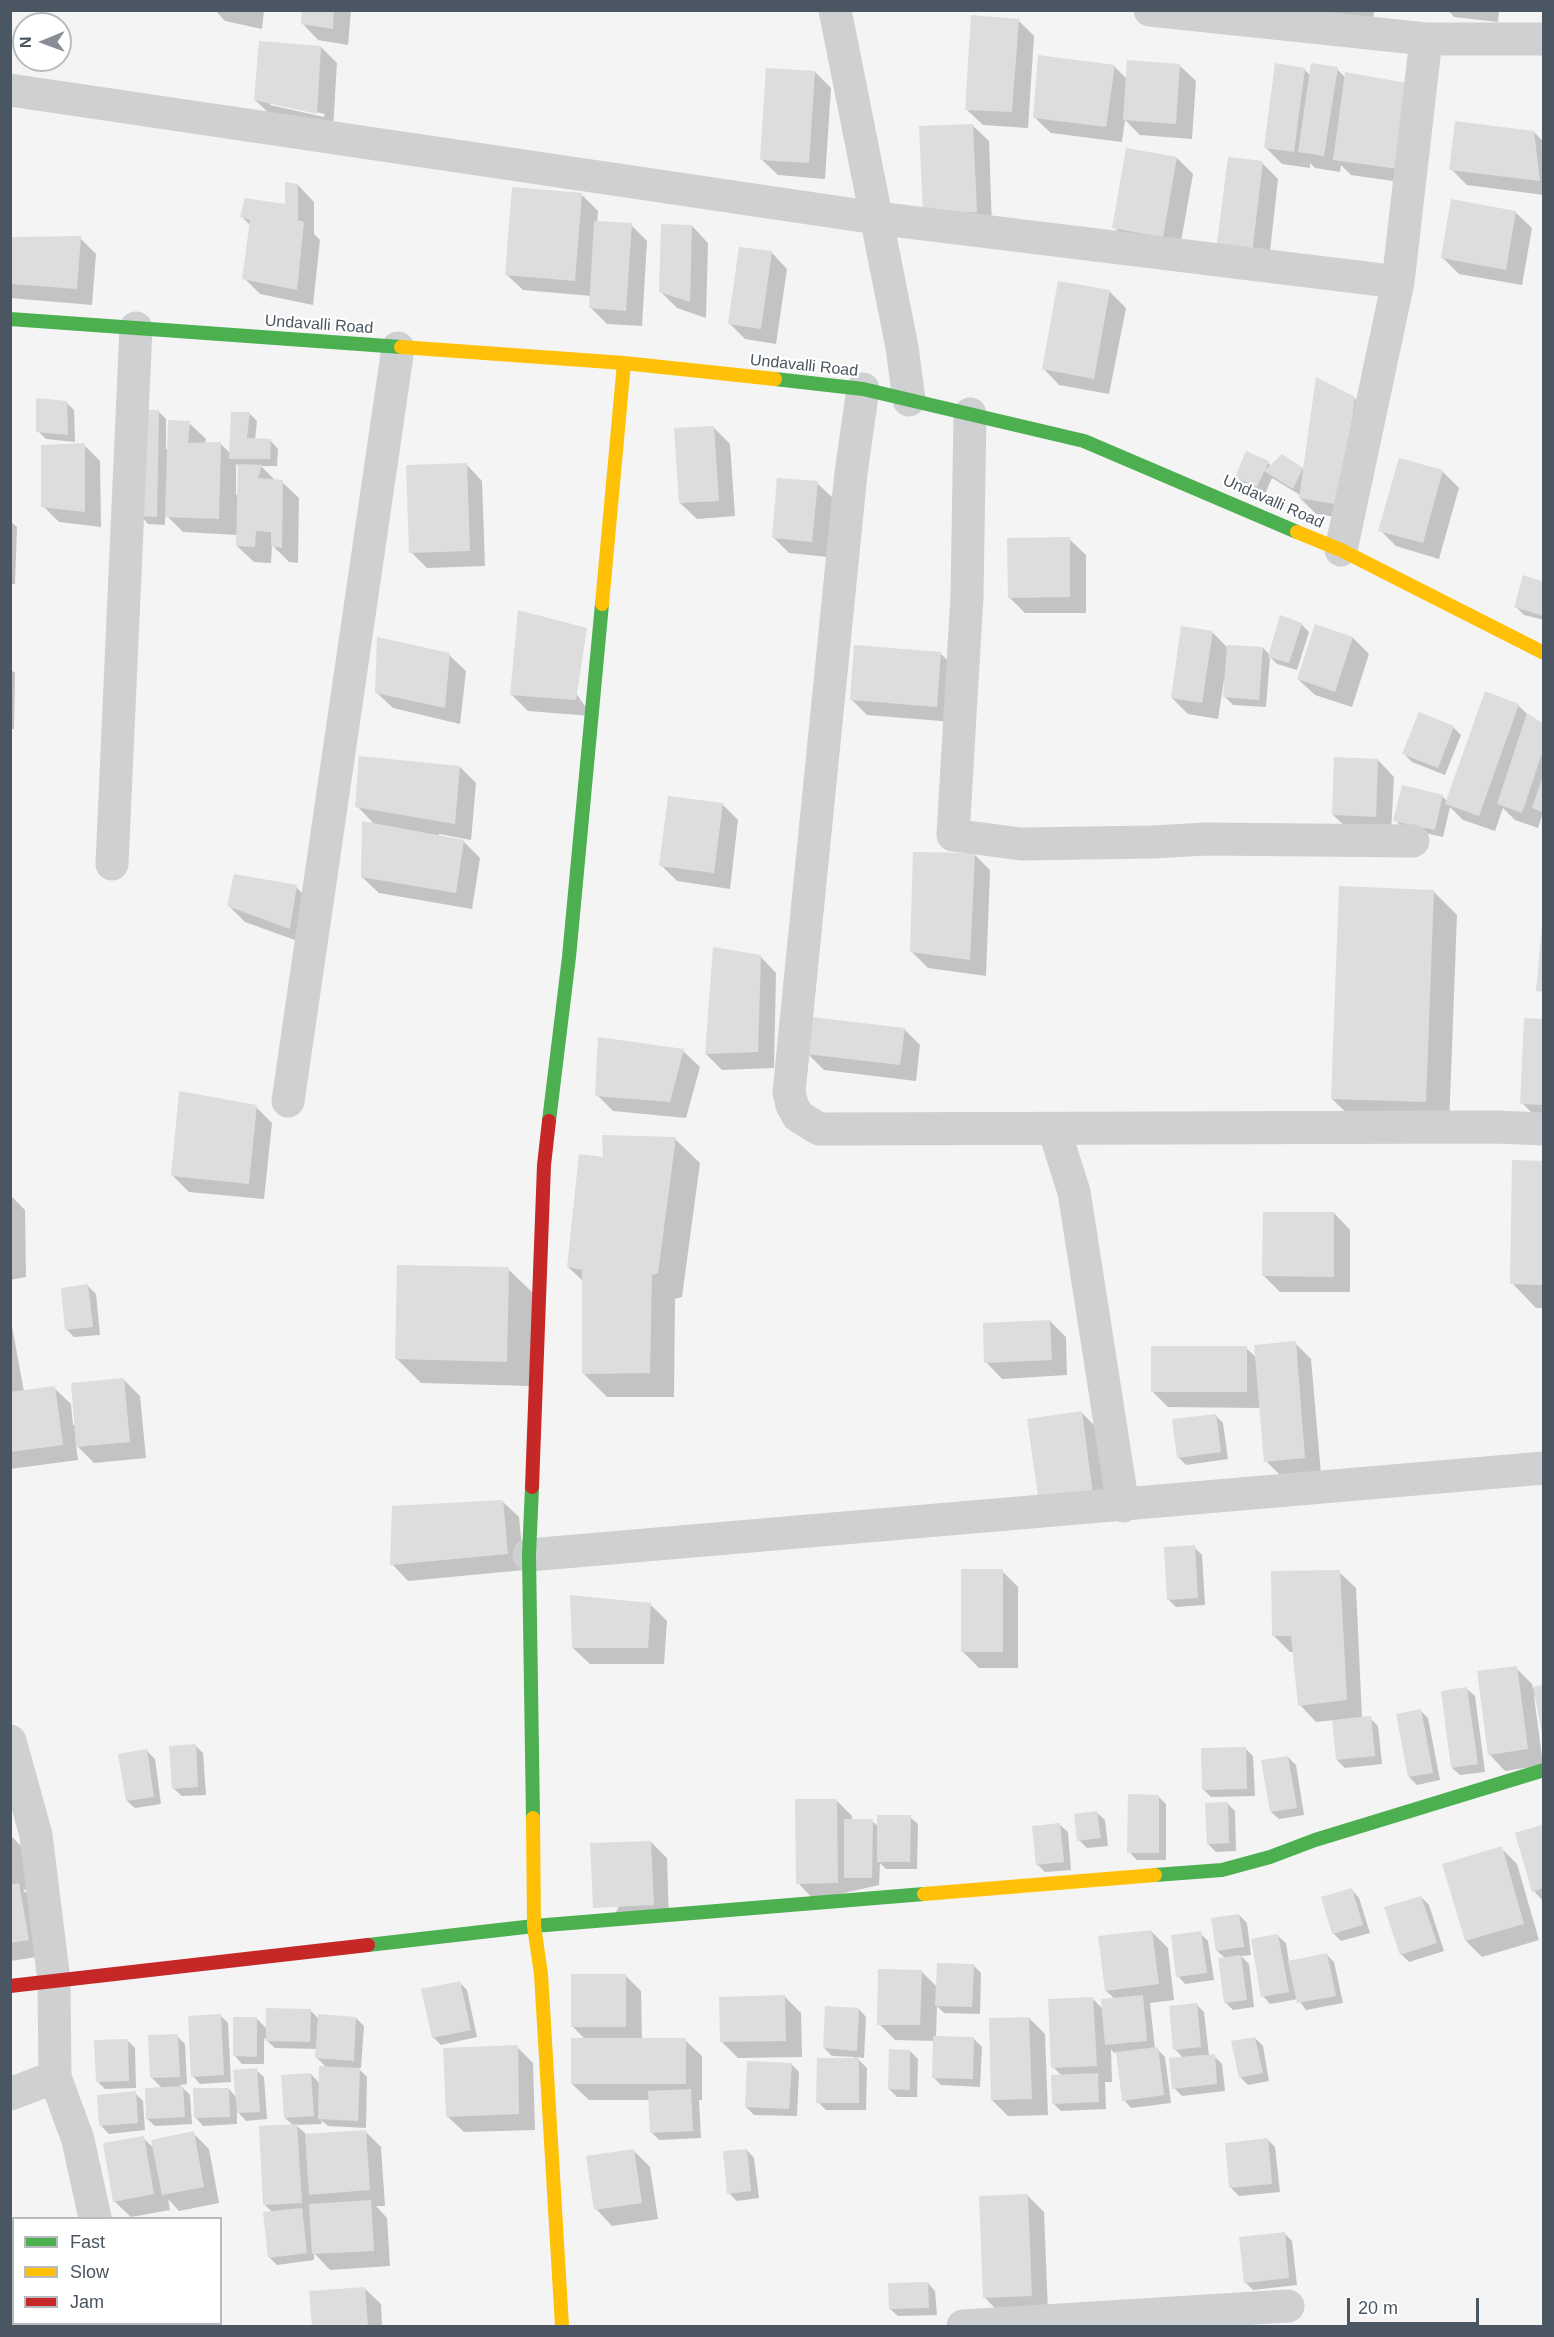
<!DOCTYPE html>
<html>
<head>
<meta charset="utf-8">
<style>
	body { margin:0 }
	#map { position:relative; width:1554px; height:2337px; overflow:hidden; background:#f4f4f4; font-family:Arial,sans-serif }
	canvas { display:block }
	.frame { position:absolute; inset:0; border:12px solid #4a5661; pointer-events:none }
	.legend { position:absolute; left:12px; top:2217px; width:210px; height:108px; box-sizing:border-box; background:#fff; border:2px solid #b7bbc0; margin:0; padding:8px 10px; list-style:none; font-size:18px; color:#4a5661 }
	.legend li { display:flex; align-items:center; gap:12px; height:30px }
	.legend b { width:30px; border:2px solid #b7bbc0 }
	.north { position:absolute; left:12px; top:12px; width:60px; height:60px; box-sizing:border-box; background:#fff; border:2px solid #b7bbc0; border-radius:50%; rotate:269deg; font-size:16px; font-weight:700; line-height:24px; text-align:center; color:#4a5661 }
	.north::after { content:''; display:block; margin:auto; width:21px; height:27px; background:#868d94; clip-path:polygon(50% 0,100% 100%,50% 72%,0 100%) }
	.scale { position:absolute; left:1347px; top:2298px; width:132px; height:27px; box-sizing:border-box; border:3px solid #4a5661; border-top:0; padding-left:8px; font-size:18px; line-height:21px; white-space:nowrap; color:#4a5661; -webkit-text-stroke:4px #fff; paint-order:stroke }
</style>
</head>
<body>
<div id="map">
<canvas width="1554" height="2337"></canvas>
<div class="frame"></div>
<ul class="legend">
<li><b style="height:8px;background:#4caf50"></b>Fast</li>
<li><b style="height:8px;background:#ffc107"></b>Slow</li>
<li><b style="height:8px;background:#c62828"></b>Jam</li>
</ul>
<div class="north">N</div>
<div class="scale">20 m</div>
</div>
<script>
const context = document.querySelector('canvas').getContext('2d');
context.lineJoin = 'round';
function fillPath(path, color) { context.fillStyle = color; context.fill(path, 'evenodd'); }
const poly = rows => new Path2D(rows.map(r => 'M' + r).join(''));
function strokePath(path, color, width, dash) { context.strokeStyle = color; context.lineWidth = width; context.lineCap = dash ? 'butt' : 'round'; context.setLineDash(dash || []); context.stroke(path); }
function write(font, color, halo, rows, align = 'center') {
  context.font = font + ' Arial,sans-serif'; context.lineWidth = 4.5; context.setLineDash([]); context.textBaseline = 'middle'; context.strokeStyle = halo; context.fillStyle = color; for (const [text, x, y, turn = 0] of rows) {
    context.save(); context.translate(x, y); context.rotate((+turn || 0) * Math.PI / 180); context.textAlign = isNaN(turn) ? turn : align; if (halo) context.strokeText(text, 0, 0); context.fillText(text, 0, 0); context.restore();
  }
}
fillPath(poly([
	[215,10,264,10,262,29,225,21],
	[303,10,351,10,348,45,318,40,302,23],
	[1305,10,1374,10,1372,30],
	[1448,10,1499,10,1498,22,1454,17],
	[1018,20,1034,36,1028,128,983,125,966,109],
	[321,47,337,63,333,129,272,116,255,100],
	[270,102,325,114,324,117,270,105],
	[1179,65,1196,81,1192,139,1140,135,1125,120,1122,142,1051,133,1034,117,1114,66,1127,79],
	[1304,69,1310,75,1337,69,1346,78,1414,184,1351,175,1341,165,1340,172,1315,168,1310,163,1310,168,1282,164,1266,148],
	[815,72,831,88,825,179,778,175,761,159],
	[972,125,989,141,992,228,941,230],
	[1534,132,1544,142,1544,195,1467,185,1451,169],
	[1177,158,1193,174,1179,253,1130,243,1114,227],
	[1262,163,1278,179,1268,269,1234,265],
	[298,185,314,202,314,234,320,240,313,305,260,294,244,278,251,226,242,217,287,206],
	[582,195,598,211,597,223,631,225,647,241,642,326,607,324,591,308,592,296,523,290,506,274],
	[1515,212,1532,228,1522,285,1459,274,1443,258],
	[692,226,708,243,706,318,677,308,661,292],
	[10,238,80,238,96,254,92,305,10,298],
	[771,252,787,269,776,344,745,339,729,323],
	[1110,292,1126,308,1109,394,1059,385,1043,368],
	[1354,398,1371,414,1355,520,1316,514,1300,498,1300,495,1272,478,1265,494,1244,484,1236,476,1268,463,1271,466,1283,456,1304,470],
	[66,402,74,410,75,442,46,439,38,431],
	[158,411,166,419,166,449,169,450,189,423,206,439,205,444,220,443,231,454,249,413,257,421,255,440,271,441,278,449,277,466,261,466,276,481,282,482,299,498,298,563,289,562,272,545,271,563,254,562,237,546,238,535,183,532,165,514,165,525,148,524,141,516],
	[236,464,239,466,239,495,236,495],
	[714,428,730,444,735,516,697,519,680,503],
	[84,445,100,461,101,527,59,522,43,506],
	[466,464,482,481,485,566,427,568,411,552],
	[1443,472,1459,488,1439,559,1396,546,1380,530],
	[817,483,834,499,828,557,789,553,773,537],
	[10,521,17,527,15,584,10,584],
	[1069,539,1086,555,1086,613,1025,613,1009,597],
	[1544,583,1544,620,1524,615,1516,607],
	[519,612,592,716,528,711,512,695],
	[1301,624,1309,632,1297,670,1277,664,1270,657,1266,707,1233,705,1225,697,1226,680,1224,680,1218,719,1188,714,1172,698,1212,632,1229,649,1263,648,1270,655],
	[1316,626,1353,638,1369,654,1352,707,1315,695,1298,679],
	[941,654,957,670,953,722,867,715,851,699],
	[449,655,466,671,460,724,393,708,376,692],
	[10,669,15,673,14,729,10,729],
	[1518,705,1530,717,1544,725,1544,818,1542,816,1538,828,1515,820,1503,808,1495,831,1463,820,1450,807,1443,837,1403,828,1395,820,1442,796,1447,801],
	[1453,727,1461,735,1445,775,1412,762,1404,754],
	[1378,760,1394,777,1391,833,1350,831,1333,815],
	[460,767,476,783,471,840,439,834,439,837,464,842,480,858,472,909,379,893,362,877,375,825,357,806],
	[722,804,738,820,730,889,677,881,661,865],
	[974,854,990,870,986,976,928,968,912,952],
	[296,887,312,903,306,944,245,922,229,906],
	[1433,891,1457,915,1449,1126,1357,1123,1332,1099],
	[760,956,776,973,774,1068,722,1070,706,1054],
	[1544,1021,1544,1119,1538,1119,1522,1103],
	[904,1029,920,1045,916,1081,824,1070,808,1054],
	[683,1051,700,1067,686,1118,613,1111,597,1095],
	[256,1107,272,1123,264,1199,189,1192,173,1176],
	[675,1139,700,1163,682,1297,675,1299,674,1397,607,1397,583,1373,584,1282,568,1267],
	[1544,1162,1544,1308,1536,1308,1512,1283],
	[10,1195,25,1210,26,1277,10,1280],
	[1334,1213,1350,1230,1350,1292,1280,1292,1264,1276],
	[508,1269,533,1293,531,1386,421,1383,397,1359],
	[88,1286,96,1294,100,1335,74,1337,66,1329],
	[10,1315,24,1392,54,1388,71,1404,73,1425,76,1424,124,1380,140,1396,146,1458,94,1463,76,1445,78,1460,10,1469],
	[1050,1321,1066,1337,1067,1375,1002,1379,986,1362],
	[1295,1343,1311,1359,1321,1474,1282,1477,1266,1461,1261,1408,1168,1407,1152,1391,1246,1348,1257,1358],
	[1081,1412,1097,1428,1109,1511,1056,1518],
	[1215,1415,1223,1423,1228,1459,1186,1465,1178,1457],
	[502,1501,519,1517,524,1570,408,1581,392,1564],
	[1194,1547,1202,1555,1205,1605,1176,1607,1168,1599],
	[1002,1571,1018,1587,1018,1668,979,1668,963,1652],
	[1339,1572,1356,1588,1362,1718,1370,1718,1378,1726,1382,1764,1345,1768,1337,1760,1334,1720,1316,1722,1300,1705,1294,1652,1290,1652,1274,1636],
	[651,1605,667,1621,664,1664,590,1664,573,1648],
	[1516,1668,1532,1684,1533,1688,1544,1686,1534,1696,1543,1765,1505,1771,1489,1754],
	[1467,1689,1475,1696,1485,1772,1460,1775,1452,1768],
	[1421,1711,1428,1718,1440,1780,1417,1785,1409,1777],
	[195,1745,203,1753,206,1795,182,1796,174,1789],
	[1245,1748,1253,1756,1255,1796,1211,1797,1204,1790],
	[147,1751,155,1759,161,1804,135,1808,127,1801],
	[1288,1757,1296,1765,1304,1815,1279,1819,1271,1812],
	[1158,1796,1166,1804,1166,1860,1137,1860,1129,1852],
	[836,1800,852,1816,852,1821,872,1821,879,1827,910,1817,918,1824,917,1869,886,1869,880,1863,879,1885,814,1900,798,1883],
	[1227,1803,1235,1811,1236,1851,1216,1852,1208,1844],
	[1097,1813,1105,1820,1108,1846,1087,1848,1079,1840],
	[1060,1825,1068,1832,1071,1870,1045,1872,1037,1864],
	[1540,1827,1544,1830,1544,1898,1541,1899,1534,1891],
	[10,1835,22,1847,32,1888,23,1890,35,1901,44,1956,10,1961],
	[651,1842,667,1858,669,1921,610,1924],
	[1501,1848,1517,1864,1539,1940,1482,1957,1466,1941],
	[1352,1890,1359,1898,1370,1933,1341,1941,1333,1933],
	[1421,1897,1429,1905,1444,1951,1409,1962,1401,1954],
	[1239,1915,1247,1923,1251,1955,1241,1956,1249,1964,1254,2007,1233,2010,1225,2002,1226,1959,1217,1951],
	[1151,1931,1168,1948,1174,2000,1150,2003,1155,2049,1157,2049,1165,2057,1171,2103,1131,2108,1124,2100,1118,2052,1114,2053,1111,2049,1112,2082,1105,2082,1106,2109,1061,2111,1054,2104,1062,2076,1053,2067,1093,1999,1103,2009,1115,1999,1106,1991],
	[1200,1933,1208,1941,1214,1980,1185,1984,1178,1976],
	[1278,1936,1286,1943,1289,1962,1326,1954,1334,1962,1343,2003,1306,2010,1298,1999,1270,2004,1263,1996],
	[973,1965,981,1973,980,2014,944,2013,937,2006,936,2037,974,2039,982,2047,980,2087,941,2085,933,2077,935,2041,895,2040,879,2024,921,1971,937,1987],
	[625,1975,641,1991,642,2039,685,2040,702,2056,702,2100,699,2100,701,2138,659,2140,651,2132,650,2100,589,2100,572,2084,585,2039,573,2027],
	[459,1982,467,1990,477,2037,441,2045,433,2037],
	[785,1997,801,2013,802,2057,738,2058,722,2042],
	[1197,2005,1204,2012,1209,2056,1214,2056,1222,2064,1225,2091,1182,2096,1174,2088,1184,2059,1175,2049],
	[859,2009,866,2017,864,2058,856,2057,867,2068,866,2110,826,2110,818,2102,855,2057,832,2056,824,2048],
	[310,2010,319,2019,356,2018,364,2026,361,2068,358,2068,367,2077,366,2128,328,2126,321,2120,322,2124,296,2125,307,2135,365,2131,381,2147,385,2206,376,2206,387,2218,390,2266,330,2270,314,2253,314,2260,277,2265,269,2257,273,2213,265,2205,293,2125,285,2118,311,2074,320,2084,327,2068,316,2057,317,2049,275,2048,264,2038,264,2064,242,2064,235,2056,257,2019,267,2029],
	[220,2015,228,2023,231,2082,200,2084,193,2076],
	[1029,2018,1045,2034,1048,2115,1008,2116,992,2100],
	[177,2036,185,2044,187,2084,180,2085,190,2095,192,2124,155,2126,147,2119,162,2088,152,2078],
	[1255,2038,1263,2046,1269,2081,1248,2085,1240,2077],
	[127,2040,135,2048,136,2088,105,2089,97,2081],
	[517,2047,533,2063,535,2130,464,2132,447,2116],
	[910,2051,918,2059,917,2097,897,2097,889,2089],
	[791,2064,799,2072,797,2116,754,2115,746,2107],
	[256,2070,264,2077,267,2119,246,2121,237,2111,237,2124,203,2126,196,2118,229,2089,237,2098],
	[135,2093,143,2101,145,2130,109,2134,101,2126],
	[193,2133,209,2149,219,2203,179,2211,168,2199,170,2210,131,2217,114,2201,143,2138,155,2149],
	[1267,2139,1275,2147,1280,2192,1239,2196,1231,2188],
	[633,2150,650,2167,658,2219,612,2226,596,2209],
	[747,2150,754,2158,759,2198,737,2201,729,2193],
	[1028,2196,1044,2212,1048,2312,1001,2314,985,2298],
	[1284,2233,1292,2241,1297,2285,1253,2290,1245,2282],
	[928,2283,935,2291,937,2315,898,2316,890,2309],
	[364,2288,381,2304,382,2326,313,2326,310,2292],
	[150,2324,211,2324,210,2326,146,2326,151,2325]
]), '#0003');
fillPath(poly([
	[302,10,334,10,333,29,301,24],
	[971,15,1019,19,1012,112,965,110],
	[259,41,321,46,317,114,254,100],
	[1038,55,1115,65,1106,127,1033,118],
	[1127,60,1180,64,1176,124,1123,120],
	[1275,63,1305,68,1294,152,1264,148],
	[1311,63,1338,67,1324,156,1298,152],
	[766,68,815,71,809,163,760,160],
	[1345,72,1412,84,1399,169,1333,160],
	[1455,121,1534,131,1540,181,1449,170],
	[973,124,977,212,923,214,919,126],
	[1126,148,1177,157,1163,237,1112,228],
	[1228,157,1263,161,1252,254,1216,250],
	[285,182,298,184,298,220,304,222,297,290,242,279,250,220,240,217,245,198,285,204],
	[512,187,582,193,575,281,505,275],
	[1451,199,1516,211,1506,270,1441,258],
	[594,221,632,223,626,311,589,308],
	[661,224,692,225,690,302,659,292],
	[81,236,77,289,10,284,10,237],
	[739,247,772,251,761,329,728,324],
	[1058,281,1110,290,1094,379,1042,369],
	[1316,377,1355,397,1340,505,1299,498],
	[36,398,67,401,68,435,36,432],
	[142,410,159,410,157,517,139,516],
	[231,412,250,412,247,438,271,439,270,459,229,459],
	[168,420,190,421,188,443,221,442,219,519,165,517],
	[714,426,719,501,679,503,674,428],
	[85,443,85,512,41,507,41,445],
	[1246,451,1269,461,1257,487,1235,477],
	[1282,454,1303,468,1293,489,1264,471],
	[1399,458,1443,470,1423,543,1378,531],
	[467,463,470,551,409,553,406,465],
	[238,464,262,465,258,478,283,480,282,548,271,546,271,532,256,531,255,547,236,546],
	[777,478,818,481,812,542,772,538],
	[1070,537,1070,597,1008,598,1007,538],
	[1523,575,1544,582,1544,616,1514,607],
	[518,610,587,628,576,700,510,695],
	[1280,615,1302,623,1289,663,1268,657],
	[1315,624,1353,637,1335,692,1297,679],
	[1181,626,1213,631,1202,703,1171,698],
	[377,637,450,653,445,708,375,693],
	[854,645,941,652,937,707,850,700],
	[1227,645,1263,647,1259,700,1223,697],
	[1485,691,1519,704,1479,816,1445,804],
	[1419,712,1454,726,1438,768,1402,754],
	[1527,713,1544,724,1544,747,1522,813,1497,804],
	[359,756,460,766,455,824,355,807],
	[1334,757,1378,759,1376,817,1332,815],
	[1543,776,1544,776,1544,813,1532,808],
	[1402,785,1443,795,1435,830,1393,821],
	[668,796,723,803,714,873,659,866],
	[362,821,464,840,456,893,361,877],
	[913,852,975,853,970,960,910,952],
	[234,874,297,885,290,929,227,906],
	[1339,886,1434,890,1426,1102,1331,1099],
	[1542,926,1544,926,1544,992,1536,991],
	[713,947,761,955,758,1052,705,1054],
	[812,1017,905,1028,900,1065,806,1054],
	[1524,1018,1544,1019,1544,1105,1520,1104],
	[598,1037,684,1049,670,1102,595,1096],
	[179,1091,257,1105,249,1184,171,1176],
	[602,1135,676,1137,658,1273,652,1275,650,1373,582,1374,582,1270,567,1267,579,1154,603,1157],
	[1512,1160,1544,1161,1544,1285,1510,1284],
	[1263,1212,1334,1212,1334,1277,1262,1276],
	[397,1265,509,1267,507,1362,395,1359],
	[88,1284,93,1327,65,1330,61,1288],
	[1050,1320,1052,1360,984,1363,983,1323],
	[1296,1341,1305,1458,1264,1462,1254,1345],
	[1151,1346,1247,1346,1247,1392,1151,1392],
	[124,1378,130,1442,76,1447,71,1383],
	[55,1386,63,1445,10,1452,10,1392],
	[1082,1411,1093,1495,1039,1503,1027,1419],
	[1216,1414,1221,1452,1177,1458,1172,1419],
	[503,1500,508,1554,390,1565,392,1506],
	[1195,1545,1198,1598,1167,1600,1164,1547],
	[961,1569,1003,1569,1003,1652,961,1652],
	[1340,1570,1347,1700,1298,1706,1291,1636,1272,1636,1271,1571],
	[570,1595,651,1603,648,1648,572,1648],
	[1517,1666,1528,1749,1488,1755,1477,1671],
	[1544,1684,1544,1733,1542,1733,1533,1687],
	[1467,1687,1478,1764,1451,1768,1441,1691],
	[1421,1709,1433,1773,1408,1777,1396,1714],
	[1371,1716,1375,1756,1336,1760,1332,1720],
	[196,1744,198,1787,172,1789,169,1746],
	[1246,1747,1247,1789,1202,1790,1201,1748],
	[147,1749,154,1797,126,1801,118,1754],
	[1288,1756,1297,1808,1270,1812,1261,1760],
	[1128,1794,1159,1795,1159,1853,1127,1853],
	[795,1799,837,1799,838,1883,796,1884],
	[1228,1802,1229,1843,1207,1844,1205,1803],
	[1097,1811,1101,1838,1077,1841,1074,1814],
	[877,1815,911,1815,910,1862,877,1862],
	[844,1819,873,1819,872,1878,844,1878],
	[1060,1823,1064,1862,1036,1865,1032,1826],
	[1541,1825,1544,1835,1544,1888,1532,1892,1515,1833],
	[651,1841,654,1905,593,1908,590,1843],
	[1502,1846,1524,1924,1465,1941,1442,1864],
	[19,1883,29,1940,10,1943,10,1885],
	[1352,1888,1363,1925,1332,1934,1321,1897],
	[1421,1896,1437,1943,1400,1955,1384,1907],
	[1239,1914,1244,1947,1216,1951,1211,1918],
	[1152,1930,1159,1984,1105,1991,1098,1936],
	[1201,1931,1207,1973,1176,1977,1171,1935],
	[1278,1934,1289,1992,1261,1997,1251,1939],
	[1327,1953,1336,1996,1297,2003,1288,1961],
	[1241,1955,1247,2000,1224,2003,1218,1958],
	[937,1963,974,1964,972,2007,935,2006],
	[878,1969,922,1970,920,2025,877,2025],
	[571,1974,626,1974,626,2027,571,2027],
	[460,1981,471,2030,432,2038,421,1989],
	[785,1995,786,2041,720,2042,719,1997],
	[1143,1995,1147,2041,1105,2045,1101,1999],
	[1093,1997,1097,2066,1051,2068,1048,1999],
	[1197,2003,1201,2047,1173,2050,1169,2006],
	[825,2006,859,2008,857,2051,823,2048],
	[266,2008,311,2009,310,2042,266,2041],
	[221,2014,224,2075,191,2077,188,2016],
	[318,2014,356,2017,354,2061,315,2058],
	[233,2017,257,2017,257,2057,233,2056],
	[1029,2017,1032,2099,991,2100,989,2018],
	[178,2034,180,2077,150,2078,148,2035],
	[933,2036,974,2037,973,2079,932,2078],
	[1255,2037,1263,2073,1239,2078,1231,2041],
	[571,2038,686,2038,686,2084,571,2084],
	[128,2039,129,2081,96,2082,94,2040],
	[518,2045,519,2114,446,2117,443,2048],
	[1158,2047,1164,2095,1122,2101,1116,2052],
	[889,2049,910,2050,910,2090,888,2089],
	[1215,2054,1217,2084,1172,2089,1169,2058],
	[817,2058,859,2058,859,2103,816,2103],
	[747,2061,792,2063,789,2109,745,2107],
	[319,2066,360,2068,358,2121,318,2119],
	[257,2068,260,2112,237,2113,233,2070],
	[311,2073,314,2116,284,2118,281,2075],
	[1098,2073,1099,2102,1052,2104,1051,2075],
	[183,2086,185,2117,146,2119,145,2088],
	[193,2088,229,2088,230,2117,194,2118],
	[691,2089,693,2131,650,2133,648,2091],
	[136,2091,138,2123,99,2126,97,2095],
	[297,2124,302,2203,263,2205,259,2126],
	[366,2130,370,2190,309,2195,305,2134],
	[194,2131,204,2187,162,2195,151,2140],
	[144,2136,154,2194,113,2202,103,2143],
	[1268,2138,1272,2184,1229,2188,1225,2143],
	[634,2149,642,2203,594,2210,586,2156],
	[747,2149,751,2191,727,2194,723,2151],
	[1028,2194,1032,2296,983,2298,979,2196],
	[371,2200,374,2251,312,2254,309,2204],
	[302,2208,307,2253,268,2258,263,2212],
	[1285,2232,1289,2278,1244,2283,1239,2237],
	[928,2282,929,2308,889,2309,888,2283],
	[365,2287,368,2326,312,2326,309,2291],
	[152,2324,204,2324,205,2326,142,2326]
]), '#ddddde');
strokePath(poly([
	[835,10,902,347,909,400],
	[1150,10,1426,39,1544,39],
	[10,90,876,218,1398,282],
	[863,389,851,473,789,1092,792,1105,798,1116,819,1129,1497,1127,1544,1129],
	[970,414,967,596,953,835,1021,844,1153,842,1206,839,1413,841],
	[1341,550,1398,282,1426,39],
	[112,864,136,328],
	[288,1101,398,348],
	[1054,1129,1074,1192,1123,1506],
	[529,1555,1544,1468],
	[10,1741,36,1835,54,1981,55,2077,78,2140,95,2218],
	[10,2094,55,2077],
	[117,2324,118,2326],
	[963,2326,1288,2306]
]), '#ced0d2', 33);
strokePath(poly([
	[10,319,401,347],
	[775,379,863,389,1084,441,1297,532],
	[549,1121,569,957,602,604],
	[532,1487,529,1555,533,1818],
	[1155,1875,1222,1870,1270,1857,1315,1840,1544,1770],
	[368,1945,534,1926,924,1894]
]), '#4caf50', 14);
strokePath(poly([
	[401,347,624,363,775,379],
	[1297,532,1341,550,1544,653],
	[602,604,624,363],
	[533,1818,534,1926,541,1974,562,2326],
	[924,1894,1155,1875]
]), '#ffc107', 14);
strokePath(poly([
	[532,1487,544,1165,549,1121],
	[10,1986,368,1945]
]), '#c62828', 14);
write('16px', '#4a5661', '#fff', [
	["Undavalli Road",319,325,4],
	["Undavalli Road",804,366,6],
	["Undavalli Road",1273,502,24]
]);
</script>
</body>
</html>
